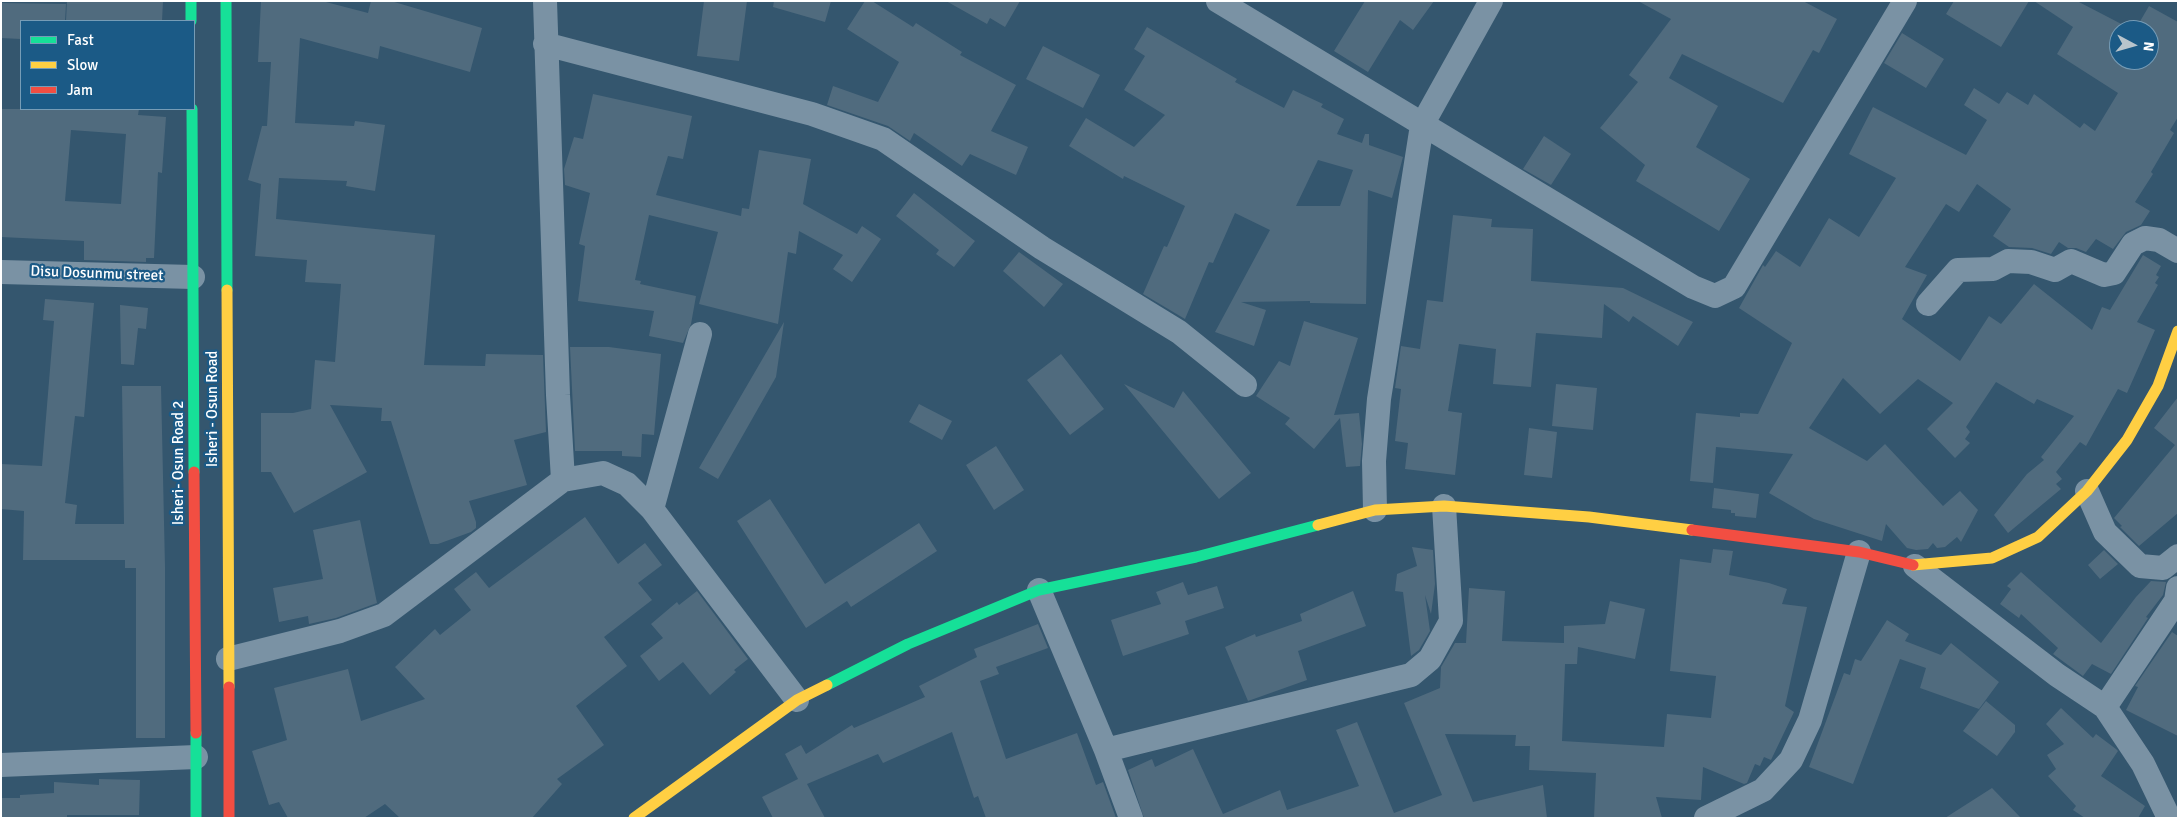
<!DOCTYPE html>
<html>
<head>
<meta charset="utf-8">
<style>
	body { margin:0 }
	#map { position:relative; width:2179px; height:819px; overflow:hidden; background:#34566e; font-family:Signika,sans-serif }
	canvas { display:block }
	.frame { position:absolute; inset:0; border:2px solid #fff; pointer-events:none }
	.legend { position:absolute; left:20px; top:20px; width:175px; height:90px; box-sizing:border-box; background:#1b5a86; border:1px solid #769cb6; margin:0; padding:6px 9px; list-style:none; font-size:15px; color:#fff }
	.legend li { display:flex; align-items:center; gap:10px; height:25px }
	.legend b { width:25px; border:1px solid #769cb6 }
	.north { position:absolute; left:2109px; top:20px; width:50px; height:50px; box-sizing:border-box; background:#1b5a86; border:1px solid #769cb6; border-radius:50%; rotate:96deg; font-size:14px; font-weight:700; line-height:20px; text-align:center; color:#fff }
	.north::after { content:''; display:block; margin:auto; width:18px; height:22px; background:#b8c4cc; clip-path:polygon(50% 0,100% 100%,50% 72%,0 100%) }
</style>
</head>
<body>
<div id="map">
<canvas width="2179" height="819"></canvas>
<div class="frame"></div>
<ul class="legend">
<li><b style="height:6px;background:#16e098"></b>Fast</li>
<li><b style="height:6px;background:#ffcf43"></b>Slow</li>
<li><b style="height:6px;background:#f24e42"></b>Jam</li>
</ul>
<div class="north">N</div>
</div>
<script>
const context = document.querySelector('canvas').getContext('2d');
context.lineJoin = 'round';
function fillPath(path, color) { context.fillStyle = color; context.fill(path, 'evenodd'); }
const poly = rows => new Path2D(rows.map(r => 'M' + r).join(''));
function strokePath(path, color, width, dash) { context.strokeStyle = color; context.lineWidth = width; context.lineCap = dash ? 'butt' : 'round'; context.setLineDash(dash || []); context.stroke(path); }
function write(font, color, halo, rows, align = 'center') {
  context.font = font + ' Signika,sans-serif'; context.lineWidth = 4.5; context.setLineDash([]); context.textBaseline = 'middle'; context.strokeStyle = halo; context.fillStyle = color; for (const [text, x, y, turn = 0] of rows) {
    context.save(); context.translate(x, y); context.rotate((+turn || 0) * Math.PI / 180); context.textAlign = isNaN(turn) ? turn : align; if (halo) context.strokeText(text, 0, 0); context.fillText(text, 0, 0); context.restore();
  }
}
fillPath(poly([
	[67,1,163,1,162,21,66,21],
	[261,1,322,1,368,13,371,1,391,1,482,28,470,72,380,46,378,59,300,38,295,123,354,126,355,121,385,125,375,191,346,186,347,181,279,178,276,219,435,235,424,365,485,366,486,354,543,355,546,432,514,440,527,485,469,501,476,522,476,528,471,532,438,544,430,544,391,421,381,421,382,408,330,405,367,472,294,513,271,472,261,472,261,413,293,413,311,409,315,360,335,362,341,284,305,282,307,260,255,256,261,184,248,180,262,126,267,126,271,62,258,62],
	[704,1,747,1,739,61,697,56],
	[774,1,831,1,825,22,773,7],
	[865,1,872,1,913,27,916,23,962,52,960,55,1016,85,991,131,1028,147,1016,175,970,154,962,166,914,133,910,141,888,126,827,105,833,86,878,102,899,62,847,29],
	[946,1,1020,1,1005,27,990,18,987,24],
	[1365,1,1434,1,1413,30,1400,20,1368,72,1334,51],
	[1638,1,1803,1,1837,19,1819,53,1813,50,1783,103,1682,54,1669,78,1718,106,1696,147,1750,179,1719,231,1636,181,1645,165,1600,128,1638,82,1629,75,1671,19],
	[1954,1,2029,1,2001,47,1946,14],
	[2034,1,2077,1,2133,30,2119,30,2119,60,2149,60,2149,30,2135,30,2149,6,2178,22,2178,117,2170,130,2174,133,2151,172,2153,174,2135,202,2150,211,2141,225,2126,232,2113,249,2096,239,2086,252,2076,248,2068,248,2059,242,2051,254,2032,248,2009,247,1993,236,2011,209,1977,184,1959,212,1946,204,1905,267,1927,275,1902,319,1960,361,1989,316,2001,324,2034,284,2092,330,2102,307,2110,310,2143,255,2161,266,2156,275,2159,277,2155,283,2158,285,2137,322,2155,330,2127,393,2118,389,2086,446,2080,442,2056,472,2062,479,2056,484,2061,489,2008,533,1994,515,2027,474,2044,460,2041,457,2074,416,2037,399,2034,404,1996,382,1966,427,1970,432,1965,439,1970,443,1955,458,1927,429,1953,403,1918,379,1880,414,1843,378,1809,428,1867,461,1885,444,1943,506,1960,491,1978,510,1961,542,1957,537,1945,547,1937,548,1933,543,1928,549,1916,550,1907,548,1886,524,1882,541,1814,519,1769,493,1793,454,1716,447,1713,483,1690,481,1696,413,1740,417,1740,413,1758,414,1792,343,1739,308,1763,265,1765,267,1776,251,1800,267,1829,218,1859,237,1896,178,1849,154,1873,107,1966,155,1987,120,1964,105,1974,88,1999,104,2007,92,2028,105,2034,94,2080,128,2084,123,2095,131,2118,93,2057,54,2073,27],
	[1,3,66,4,65,21,21,21,21,39,1,38],
	[1147,27,1237,79,1235,82,1284,108,1293,90,1323,104,1321,107,1344,119,1337,134,1362,143,1365,134,1369,134,1369,145,1403,157,1392,198,1368,190,1366,304,1310,303,1310,301,1241,302,1266,310,1254,346,1215,332,1270,230,1235,213,1213,263,1209,262,1185,319,1143,294,1164,246,1167,247,1185,206,1124,176,1123,179,1069,146,1086,118,1134,147,1165,115,1124,90,1145,56,1134,49],
	[1318,160,1353,170,1340,206,1296,206],
	[1902,33,1944,59,1926,88,1884,63],
	[1043,46,1100,75,1083,108,1026,79],
	[593,94,692,116,683,159,668,156,656,195,741,216,742,208,749,209,759,150,811,159,803,204,857,234,862,226,881,239,852,282,833,269,843,255,799,231,796,254,788,252,778,324,699,304,718,232,649,215,635,280,641,281,640,284,696,296,691,324,683,343,649,336,654,311,578,301,585,246,579,244,590,193,565,185,564,169,574,137,583,139],
	[1,109,139,109,138,115,166,117,162,173,158,172,154,258,146,258,146,262,84,260,84,241,1,237],
	[71,130,126,134,121,204,65,201],
	[1544,136,1571,154,1551,185,1523,169],
	[914,193,975,241,954,267,936,254,939,250,896,216],
	[1453,215,1492,219,1491,227,1533,229,1531,281,1623,288,1693,322,1678,346,1633,316,1629,322,1604,304,1602,338,1536,333,1531,387,1493,384,1496,349,1459,344,1448,411,1462,413,1455,475,1405,469,1408,443,1395,441,1401,389,1395,388,1401,346,1420,349,1427,300,1443,302],
	[1019,252,1063,284,1044,307,1003,271],
	[45,299,94,303,84,417,75,416,65,503,77,505,75,524,124,524,122,386,161,386,165,567,165,738,136,738,136,568,125,568,125,560,23,560,24,511,1,509,1,464,42,466,54,321,43,320],
	[120,305,148,308,146,329,138,328,134,365,121,364],
	[1304,321,1358,338,1334,415,1359,413,1362,444,1360,466,1346,467,1340,418,1314,449,1285,424,1290,418,1256,396,1279,361,1290,366],
	[784,322,776,377,718,479,699,468],
	[570,347,609,347,661,354,654,435,642,434,641,457,622,456,622,451,575,451],
	[1061,354,1104,409,1070,435,1027,380],
	[1124,384,1174,408,1183,391,1251,473,1219,499],
	[1556,384,1597,388,1593,430,1552,426],
	[2178,397,2178,513,2139,546,2120,527,2122,526,2114,518,2175,445,2154,428],
	[919,404,952,421,942,440,909,422],
	[1529,428,1557,432,1552,478,1524,475],
	[996,446,1024,490,994,510,966,465],
	[1714,488,1759,494,1756,518,1735,516,1735,513,1731,513,1731,510,1712,508],
	[770,499,825,584,919,523,937,551,851,607,847,601,806,628,737,521],
	[585,517,618,564,645,543,662,565,638,583,652,600,604,637,627,666,576,706,604,745,557,779,562,784,532,818,400,818,385,804,364,818,288,818,279,802,269,805,252,751,287,740,274,688,348,669,361,721,425,699,395,667,435,629,440,635,471,610,454,589,476,572,489,588],
	[360,520,377,603,336,618,309,624,308,616,279,622,273,588,323,579,313,530],
	[1412,547,1433,550,1435,584,1431,614,1425,595,1430,631,1419,650,1411,656,1403,592,1395,591,1397,574,1417,566],
	[1713,549,1733,551,1729,575,1769,583,1787,589,1782,604,1807,607,1785,706,1794,712,1771,760,1764,757,1760,766,1755,764,1747,783,1744,784,1703,767,1701,800,1656,797,1662,818,1594,818,1596,773,1529,770,1530,746,1515,746,1516,735,1445,734,1473,802,1543,785,1547,818,1144,818,1128,770,1152,759,1155,767,1193,749,1223,814,1280,790,1287,810,1359,786,1336,730,1357,722,1394,813,1442,795,1404,703,1440,688,1441,667,1455,643,1466,643,1469,588,1505,591,1502,641,1564,643,1564,626,1605,624,1610,601,1645,609,1635,659,1578,647,1577,664,1565,664,1562,741,1664,747,1667,714,1711,718,1716,676,1670,671,1680,559,1711,563],
	[2104,550,2118,564,2100,579,2088,565],
	[2021,572,2101,643,2136,597,2151,581,2166,582,2163,595,2146,617,2148,618,2111,674,2092,664,2083,676,2053,654,2058,648,2021,614,2019,618,2000,604,2011,589,2007,586],
	[1183,582,1188,595,1217,586,1224,608,1185,621,1189,634,1123,656,1111,620,1161,604,1156,592],
	[697,591,748,659,734,670,736,672,710,695,683,662,659,681,640,656,663,638,651,624,677,602,679,605],
	[1353,591,1366,626,1298,651,1307,680,1248,701,1225,647,1255,634,1256,637,1302,621,1300,614],
	[1887,620,1909,634,1905,641,1941,655,1951,643,1999,682,1979,709,1920,688,1926,668,1900,659,1853,784,1809,767,1844,673,1850,675,1855,659,1861,661],
	[1038,624,1048,648,996,667,999,674,980,681,1006,759,1077,733,1096,785,1103,782,1116,818,986,818,978,796,974,798,952,732,883,763,878,754,807,784,825,818,773,818,762,797,798,779,785,754,801,745,806,754,852,725,854,728,925,697,919,686,977,657,974,649],
	[2172,632,2178,636,2178,736,2126,710,2138,687,2135,686],
	[1986,701,2015,725,2015,732,1997,756,1963,731],
	[2061,708,2093,738,2096,734,2116,749,2118,751,2101,776,2145,806,2138,818,2085,818,2073,810,2076,806,2048,776,2056,769,2047,755,2064,744,2046,724],
	[99,779,140,780,139,815,67,815,67,818,1,818,1,798,20,798,20,795,54,793,54,782,99,785],
	[1992,788,2021,818,1945,818]
]), '#506b7e');
strokePath(poly([
	[545,1,558,395,563,480],
	[1218,1,1693,287,1715,296,1734,287,1905,1],
	[545,44,812,114,883,139,1042,248,1179,332,1245,385],
	[1,272,193,277],
	[1928,304,1958,270,1993,269,2008,261,2031,262,2055,270,2071,261,2104,275,2114,273,2133,244,2145,238,2159,240,2178,251],
	[2087,491,2105,532,2140,566,2163,568,2178,556],
	[652,509,700,334],
	[1375,510,1374,461,1379,399,1422,125,1491,1],
	[1915,566,2057,675,2105,707,2143,764,2169,818],
	[1039,590,1106,750,1131,818],
	[228,659,340,631,384,615,563,480,603,473,627,484,652,509,797,700],
	[2105,707,2176,601,2178,588],
	[1106,750,1411,675,1430,659,1451,621,1444,506],
	[1,765,196,757],
	[1706,818,1763,790,1791,760,1810,720,1859,552]
]), '#7a92a4', 24);
strokePath(poly([
	[191,1,191,21],
	[226,1,227,290],
	[192,109,194,472],
	[827,685,908,644,1039,590,1196,557,1318,525],
	[196,733,196,818]
]), '#16e098', 11);
strokePath(poly([
	[227,290,229,687],
	[1318,525,1375,510,1444,506,1589,517,1692,530],
	[1913,565,1992,558,2038,537,2087,491,2127,440,2158,386,2178,331],
	[634,818,797,700,827,685]
]), '#ffcf43', 11);
strokePath(poly([
	[194,472,196,733],
	[1692,530,1859,552,1913,565],
	[229,687,229,818]
]), '#f24e42', 11);
write('15px', '#fff', '#1b5a86', [
	["Disu Dosunmu street",97,274,2],
	["Isheri - Osun Road",213,409,-90],
	["Isheri- Osun Road 2",179,463,-90]
]);
</script>
</body>
</html>
